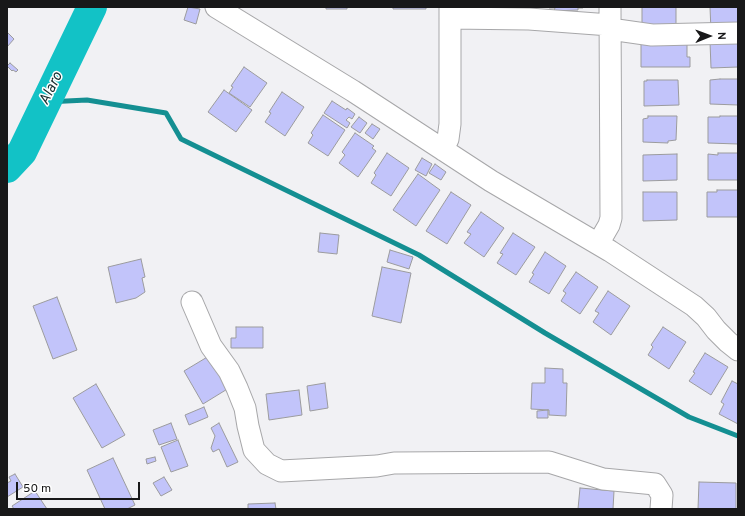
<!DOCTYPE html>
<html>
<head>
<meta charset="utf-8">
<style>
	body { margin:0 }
	#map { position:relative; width:745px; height:516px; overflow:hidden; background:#f1f1f4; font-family:Overpass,sans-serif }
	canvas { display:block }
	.frame { position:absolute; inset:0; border:8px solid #181819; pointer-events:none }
	.north { position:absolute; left:689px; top:16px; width:40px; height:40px; -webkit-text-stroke:3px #fff; paint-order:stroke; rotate:89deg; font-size:11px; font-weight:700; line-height:16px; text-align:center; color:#181819 }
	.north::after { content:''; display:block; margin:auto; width:14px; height:18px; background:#181819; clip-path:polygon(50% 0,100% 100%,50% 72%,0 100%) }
	.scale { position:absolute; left:16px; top:482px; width:124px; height:18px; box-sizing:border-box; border:2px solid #181819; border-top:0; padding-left:5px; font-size:12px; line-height:14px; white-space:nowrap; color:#181819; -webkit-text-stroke:3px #fff; paint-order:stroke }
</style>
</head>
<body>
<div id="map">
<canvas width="745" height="516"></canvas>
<div class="frame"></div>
<div class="north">N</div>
<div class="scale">50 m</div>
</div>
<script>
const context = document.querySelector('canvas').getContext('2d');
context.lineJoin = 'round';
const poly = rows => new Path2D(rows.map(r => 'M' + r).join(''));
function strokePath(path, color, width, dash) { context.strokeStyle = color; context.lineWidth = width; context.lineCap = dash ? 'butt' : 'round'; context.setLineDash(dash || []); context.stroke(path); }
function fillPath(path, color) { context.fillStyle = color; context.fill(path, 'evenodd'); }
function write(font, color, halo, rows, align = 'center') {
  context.font = font + ' Overpass,sans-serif'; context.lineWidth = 3; context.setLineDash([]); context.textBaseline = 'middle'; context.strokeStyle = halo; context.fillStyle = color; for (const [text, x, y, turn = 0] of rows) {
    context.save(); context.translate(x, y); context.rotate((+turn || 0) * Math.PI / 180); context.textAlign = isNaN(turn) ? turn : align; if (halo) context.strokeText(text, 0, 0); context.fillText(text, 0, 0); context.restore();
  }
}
strokePath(poly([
	[46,102,87,100,166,113,181,139,419,255,545,333,689,417,738,436]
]), '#148f92', 5);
strokePath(poly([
	[7,168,22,152,92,7]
]), '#12c2c6', 30);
const building = poly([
	[188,7,200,9,196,24,184,20,188,7],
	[326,7,347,7,347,9,326,9,326,7],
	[393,7,426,7,426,9,393,9,393,7],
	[549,7,583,7,583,8,578,8,578,10,554,11,555,8,549,8,549,7],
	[642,7,676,7,676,31,642,31,642,7],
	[710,7,738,7,738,31,711,31,710,7],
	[7,32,14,39,7,47,7,32],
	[641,41,687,41,687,57,690,57,690,67,641,67,641,41],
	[710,42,738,42,738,67,711,68,710,42],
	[10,63,18,70,16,72,13,70,12,71,7,66,10,63],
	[244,67,267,83,250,107,229,93,233,87,231,86,244,67],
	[720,79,738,79,738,105,710,104,710,80,720,79],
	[647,80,678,80,679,105,644,106,644,81,647,81,647,80],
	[224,90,252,110,236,132,208,112,224,90],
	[282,92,304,107,285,136,265,122,271,113,269,112,282,92],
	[332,101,346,110,347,108,355,114,352,119,349,117,346,120,350,123,347,128,324,113,332,101],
	[323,115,345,130,328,156,308,143,313,135,311,133,323,115],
	[648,116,677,116,676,140,668,141,668,143,643,142,643,119,648,118,648,116],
	[720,116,738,116,738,144,708,143,708,117,720,117,720,116],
	[359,117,367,123,360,133,351,127,359,117],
	[372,124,380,129,373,139,365,133,372,124],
	[355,133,374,146,372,148,376,151,358,177,339,163,345,155,342,152,355,133],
	[387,153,409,168,391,196,371,183,376,175,374,173,387,153],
	[718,153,738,153,738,180,708,180,708,154,718,155,718,153],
	[677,154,677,180,643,181,643,155,677,154],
	[422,158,432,164,426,176,415,170,422,158],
	[435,164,446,172,441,180,429,173,435,164],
	[418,174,440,190,416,226,393,210,418,174],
	[717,190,738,190,738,217,707,217,707,192,717,192,717,190],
	[451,192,471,205,447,244,426,231,451,192],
	[643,192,677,192,677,220,643,221,643,192],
	[481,212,504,228,484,257,464,243,471,234,467,232,481,212],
	[320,233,339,235,337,254,318,252,320,233],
	[513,233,535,247,516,275,497,263,503,254,500,253,513,233],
	[390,250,413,257,409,269,387,262,390,250],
	[545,252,566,266,549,294,529,282,534,274,532,273,545,252],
	[141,259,145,277,142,278,145,292,136,298,116,303,108,267,141,259],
	[382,267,411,273,401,323,372,316,382,267],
	[576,272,598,287,580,314,561,301,566,293,563,291,576,272],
	[608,291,630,306,611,335,593,322,599,313,595,311,608,291],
	[57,297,77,350,53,359,33,306,57,297],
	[236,327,263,327,263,348,231,348,231,338,236,338,236,327],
	[663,327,686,342,669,369,648,355,653,347,651,345,663,327],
	[705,353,728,367,711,395,689,381,695,373,693,372,705,353],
	[209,356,229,388,203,404,184,371,209,356],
	[545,368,563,369,563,383,567,383,566,416,549,415,549,410,531,409,532,383,545,383,545,368],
	[732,381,738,384,738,424,719,414,724,404,721,402,732,381],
	[325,383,328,408,310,411,307,386,325,383],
	[96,384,125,435,102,448,73,398,96,384],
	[299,390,302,415,269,420,266,394,299,390],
	[204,407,208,417,189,425,185,415,204,407],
	[548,410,548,418,537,418,537,411,548,410],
	[171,423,177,439,159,445,153,430,171,423],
	[219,423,238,462,227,467,219,449,213,452,211,448,215,436,211,428,219,423],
	[178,440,188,466,171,472,161,447,178,440],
	[155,457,156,461,147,464,146,459,155,457],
	[113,458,135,505,127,509,105,509,87,470,113,458],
	[15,474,23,487,7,497,7,483,11,481,9,477,15,474],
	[164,477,172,490,161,496,153,483,164,477],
	[699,482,736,483,736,509,698,509,699,482],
	[580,488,614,491,613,509,578,509,580,488],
	[35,491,47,509,14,509,12,506,35,491],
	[275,503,276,509,248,509,248,504,275,503]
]);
fillPath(building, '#c2c4fa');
strokePath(building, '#9b9b9d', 1);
const minor = poly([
	[216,7,353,91,491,181,610,251,694,306,706,317,716,330,728,342,738,350],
	[450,18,529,19,610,25],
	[610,29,652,35,738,33],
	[443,150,448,139,450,124,450,7],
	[598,244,609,225,611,218,610,7],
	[192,302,211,346,229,371,237,388,245,408,248,426,254,450,267,464,281,471,377,466,394,463,549,462,603,479,655,484,662,495,661,509]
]);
strokePath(minor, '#a7a7a9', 23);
strokePath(minor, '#fff', 21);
write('italic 15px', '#172f30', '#fff', [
	["Alaro",52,89,-64]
]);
</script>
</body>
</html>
